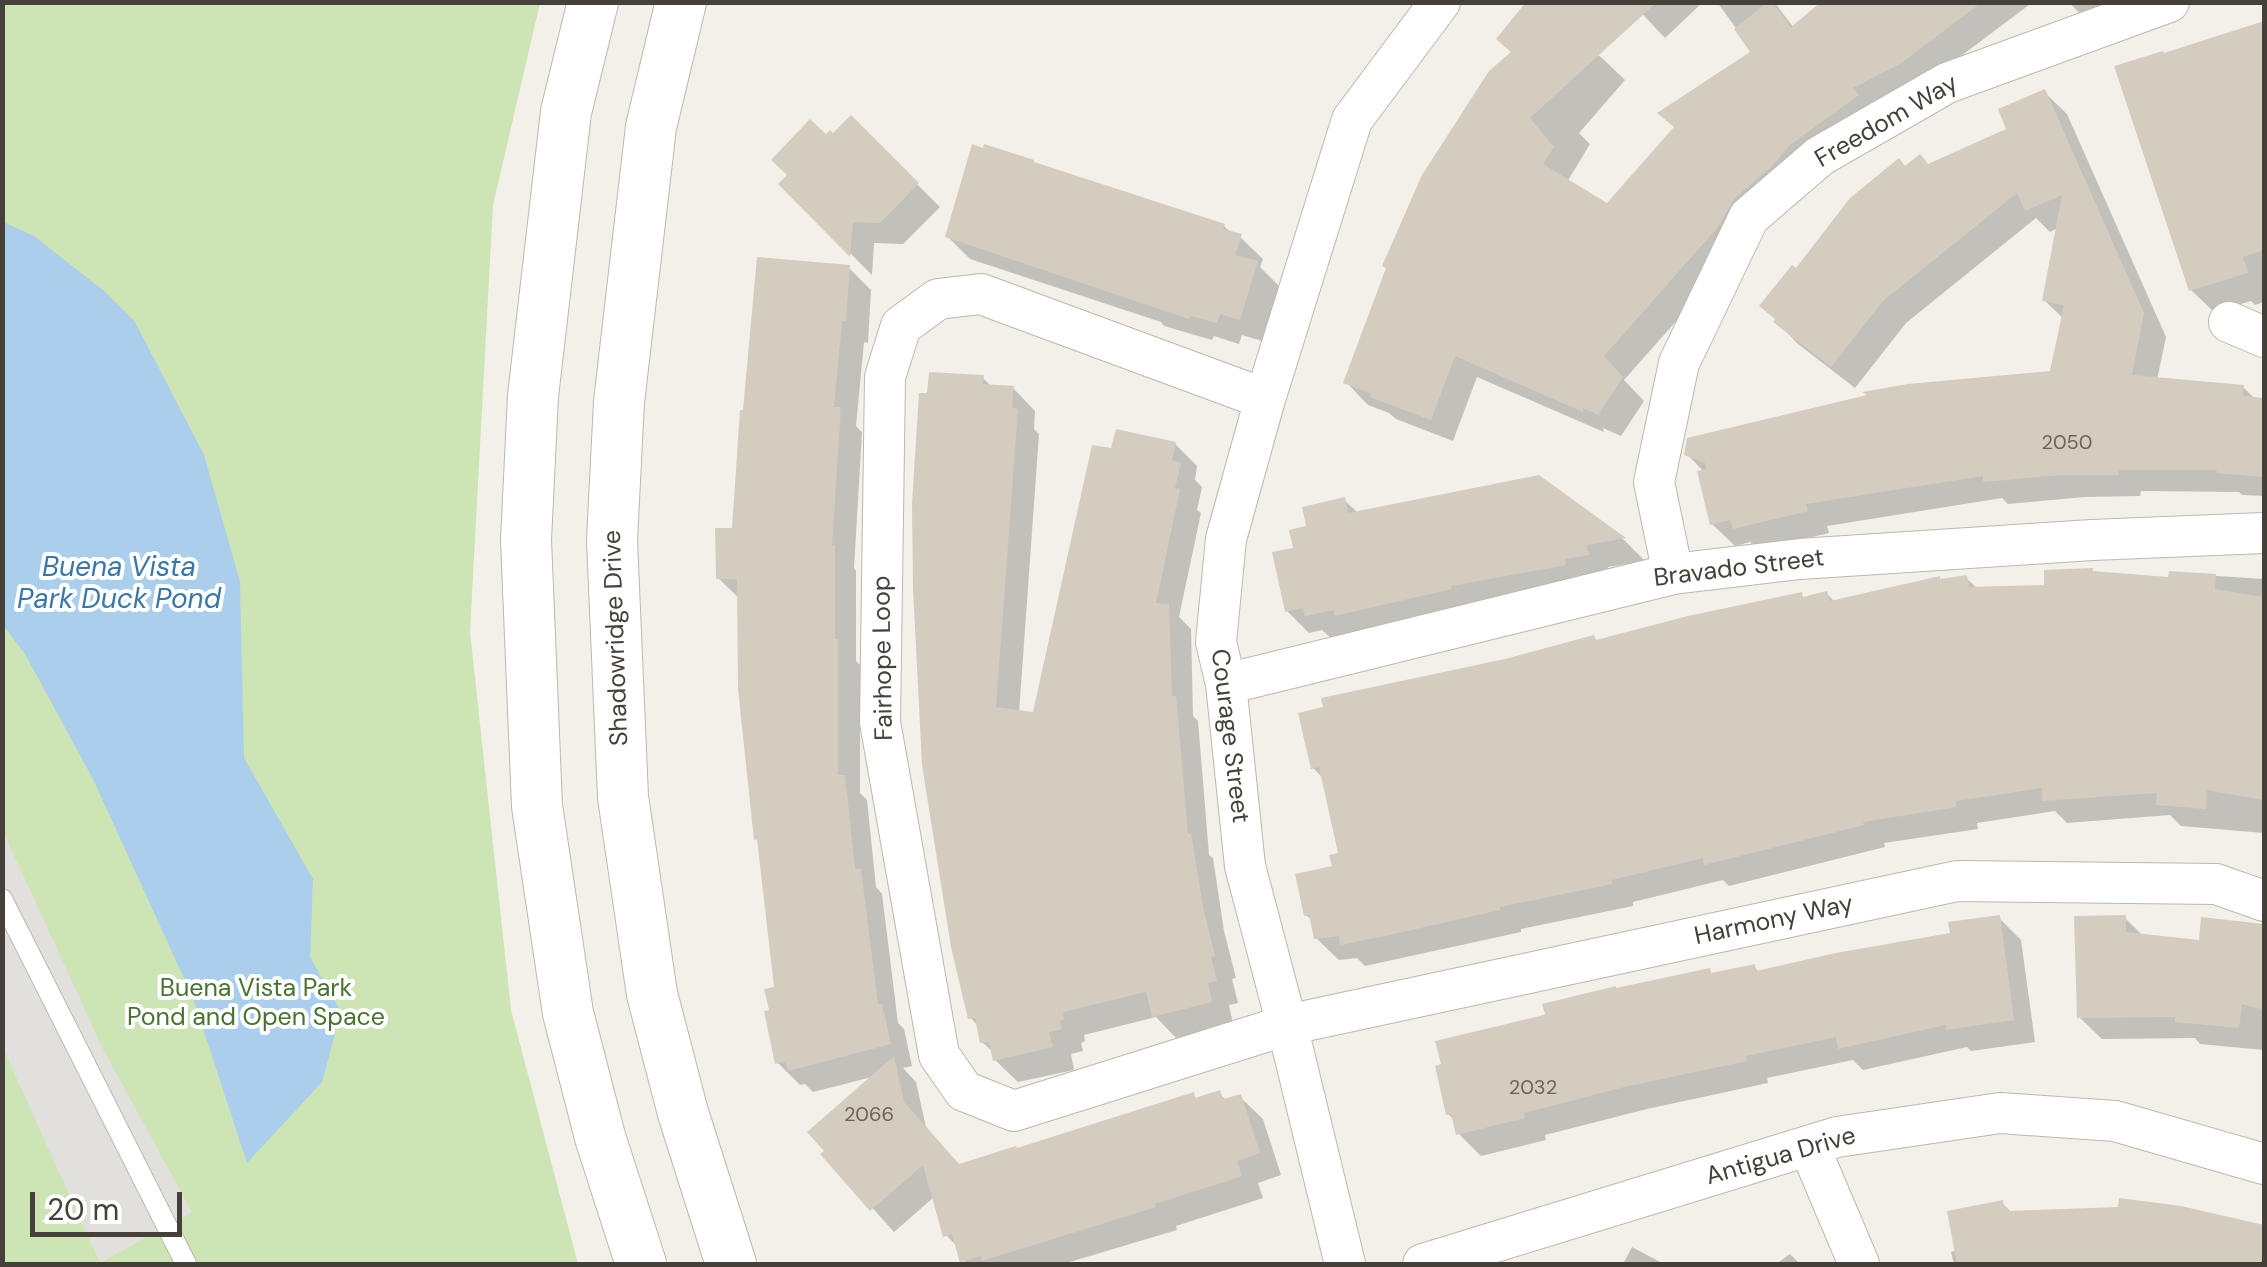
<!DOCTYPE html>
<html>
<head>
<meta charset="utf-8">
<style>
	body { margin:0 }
	#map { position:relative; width:2267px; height:1267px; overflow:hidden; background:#f3f0e9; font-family:"DM Sans",sans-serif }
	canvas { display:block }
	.frame { position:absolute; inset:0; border:5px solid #464138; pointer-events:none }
	.scale { position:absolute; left:30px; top:1192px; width:152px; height:45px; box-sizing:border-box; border:5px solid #464138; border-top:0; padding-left:12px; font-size:30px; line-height:35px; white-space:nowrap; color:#464138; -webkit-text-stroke:8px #fff; paint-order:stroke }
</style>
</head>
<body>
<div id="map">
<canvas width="2267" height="1267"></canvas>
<div class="frame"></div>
<div class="scale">20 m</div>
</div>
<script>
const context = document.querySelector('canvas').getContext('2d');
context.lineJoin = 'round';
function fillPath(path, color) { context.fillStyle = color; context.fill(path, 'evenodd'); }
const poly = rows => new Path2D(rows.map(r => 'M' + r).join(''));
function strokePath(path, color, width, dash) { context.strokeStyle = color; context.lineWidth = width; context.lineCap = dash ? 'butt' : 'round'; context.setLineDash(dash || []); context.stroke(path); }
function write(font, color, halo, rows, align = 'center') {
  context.font = font + ' "DM Sans",sans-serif'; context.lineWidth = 8; context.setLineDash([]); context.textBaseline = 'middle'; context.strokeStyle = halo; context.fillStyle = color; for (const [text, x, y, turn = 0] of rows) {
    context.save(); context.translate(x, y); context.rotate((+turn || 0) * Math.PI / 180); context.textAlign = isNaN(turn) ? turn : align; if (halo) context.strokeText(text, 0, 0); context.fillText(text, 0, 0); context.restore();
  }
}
fillPath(poly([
	[2,3,540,3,493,205,470,632,511,1010,578,1264,3,1264]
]), '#cde4b5');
fillPath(poly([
	[2,829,103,1049,192,1212,100,1263,3,1048]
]), '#e2e0dd');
fillPath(poly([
	[3,222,34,236,104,291,135,322,204,455,240,582,244,758,313,879,310,957,341,1012,322,1082,247,1163,193,998,93,779,25,654,3,625]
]), '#aaceeb');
fillPath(poly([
	[1532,2,1602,58,1625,80,1579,133,1590,144,1567,182,1608,206,1754,53,1717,2,1774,2,1794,28,1825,2,2033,2,1813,167,1624,380,1644,401,1621,436,1603,428,1604,432,1477,377,1453,441,1396,419,1389,413,1368,405,1346,382,1514,53],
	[1631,2,1703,2,1665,38],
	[2069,2,2104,2,2112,28,2098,33],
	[2264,23,2264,302,2255,305,2251,301,2214,312,2191,290,2165,56],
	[2044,92,2067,114,2166,337,2157,380,2243,387,2256,400,2264,401,2264,496,2242,495,2239,492,2141,491,2140,496,2085,497,2008,504,2002,498,1827,526,1829,533,1758,550,1750,542,1735,546,1712,524,1704,472,1687,454,2052,373,2064,319,2044,300,2058,228,2050,232,2036,218,1906,323,1855,388,1798,344,1776,321,1796,271,1906,169,1928,166,2009,130],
	[851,119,940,207,903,244,874,243,872,275,781,184,826,137,833,137],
	[1224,226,1232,234,1240,237,1263,259,1260,267,1279,286,1262,341,1242,335,1239,344,1214,336,1212,340,1164,326,1161,322,970,259,948,237],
	[849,268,871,290,868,343,864,342,856,426,862,432,854,568,856,571,856,661,860,665,860,793,867,800,876,887,882,894,898,1023,904,1029,912,1066,903,1068,916,1082,926,1127,960,1166,1193,1095,1198,1100,1219,1093,1227,1101,1240,1097,1263,1119,1281,1175,1258,1183,1263,1198,1176,1226,1177,1230,1063,1264,966,1264,959,1248,946,1235,934,1197,894,1232,824,1154,876,1076,813,1092,805,1084,800,1085,778,1063,772,1012,777,989,760,842,756,839,740,599,718,578,734,531],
	[983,378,992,387,1013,388,1035,411,1034,429,1039,434,1019,713,1035,715,1113,451,1175,444,1197,466,1195,480,1202,487,1197,510,1201,513,1179,617,1191,629,1193,716,1198,721,1209,855,1213,858,1224,931,1236,978,1232,979,1238,1003,1229,1005,1233,1024,1176,1038,1156,1017,1084,1035,1085,1041,1081,1043,1083,1051,1071,1054,1074,1070,1018,1082,995,1060,994,1053,982,1042,979,1027,971,1018],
	[1538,478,1624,540,1645,561,1608,567,1610,577,1330,637,1322,630,1309,633,1287,611,1296,550,1309,528,1344,500,1358,513],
	[2171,573,2264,579,2264,833,2181,826,2170,815,2067,823,2055,811,1977,823,1978,829,1884,843,1885,847,1729,886,1723,880,1633,902,1633,906,1521,929,1521,932,1365,966,1357,958,1339,960,1316,938,1313,921,1306,915,1341,855,1324,779,1313,768,1598,642,1801,595,1805,599,1827,594,1835,602,1966,578,1978,589,2047,588,2095,574,2171,580],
	[1999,918,2021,940,2035,1042,1971,1051,1967,1047,1863,1070,1853,1060,1767,1078,1768,1083,1647,1109,1545,1135,1546,1140,1481,1156,1459,1134,1456,1121,1448,1114,1713,975,1754,967,1760,973,1953,935],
	[2125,918,2144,937,2201,943,2249,930,2264,946,2264,1050,2200,1044,2195,1038,2102,1039,2079,1017],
	[2002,1203,2013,1214,2180,1209,2264,1228,2264,1264,1954,1264,1951,1252,1957,1250],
	[1632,1247,1664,1264,1623,1264],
	[1790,1254,1800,1264,1776,1264]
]), '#0003');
fillPath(poly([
	[1526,2,1657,2,1530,118,1554,147,1543,164,1607,203,1674,127,1657,113,1750,52,1734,29,1768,2,1772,2,1791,27,1821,2,1982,2,1900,64,1853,88,1859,95,1790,145,1772,166,1734,199,1718,227,1604,356,1623,377,1598,415,1583,408,1583,412,1455,356,1431,420,1370,397,1372,394,1343,383,1386,268,1382,266,1422,175,1489,71,1511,52,1496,39],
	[2264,21,2264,250,2243,257,2248,273,2189,291,2114,66,2163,51,2164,53],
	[2045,89,2144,313,2132,375,2244,385,2243,396,2264,398,2264,477,2216,473,2217,470,2119,470,2119,475,2061,475,1983,482,1983,476,1806,504,1808,511,1733,529,1730,520,1710,525,1697,471,1706,469,1705,463,1684,455,1687,438,1867,395,1862,392,1908,384,2050,371,2064,305,2042,301,2062,195,2025,211,2017,193,1883,301,1831,367,1773,322,1775,319,1759,306,1792,265,1796,268,1850,198,1899,158,1905,166,1920,154,1928,164,2006,129,1998,109],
	[851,115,919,183,880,223,853,222,850,257,778,184,787,175,771,160,810,119,826,134,830,130,833,133],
	[972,144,983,148,984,144,1034,160,1034,162,1225,224,1223,229,1242,234,1235,255,1258,261,1240,320,1220,314,1217,323,1191,316,1189,319,945,237],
	[757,257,850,265,846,321,842,321,834,407,841,407,832,546,835,546,835,639,838,639,838,775,845,775,855,869,861,869,878,1004,882,1004,891,1044,788,1071,785,1062,775,1064,764,1011,769,1010,764,989,774,987,757,839,754,840,738,689,737,579,716,579,715,528,732,528,740,410,743,410],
	[929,372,984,375,983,384,1014,386,1012,408,1018,409,996,707,1033,712,1092,445,1111,448,1116,429,1176,442,1172,460,1181,463,1175,488,1180,489,1156,603,1169,604,1172,696,1176,696,1188,834,1191,833,1203,907,1215,956,1211,957,1217,981,1208,983,1212,1002,1152,1017,1146,992,1063,1012,1064,1019,1060,1021,1062,1029,1049,1032,1053,1047,993,1061,989,1042,980,1043,975,1018,968,1019,951,947,922,765,913,589,912,503,919,393,927,393],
	[1539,475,1626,538,1587,545,1589,555,1565,559,1566,565,1451,586,1452,589,1334,616,1334,610,1305,616,1303,608,1285,612,1272,552,1293,548,1289,530,1306,526,1302,507,1345,497,1348,513],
	[2093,568,2093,571,2168,577,2169,571,2216,574,2215,589,2264,597,2264,800,2207,790,2206,809,2156,805,2157,793,2042,801,2042,788,1956,801,1956,807,1863,822,1864,825,1704,865,1703,858,1612,880,1612,884,1500,907,1500,910,1389,935,1340,945,1339,936,1314,939,1309,915,1304,916,1295,874,1332,866,1329,855,1338,853,1319,767,1311,769,1298,713,1323,707,1321,698,1505,659,1594,635,1596,640,1688,616,1802,592,1803,597,1827,591,1830,601,1940,576,1940,579,1967,575,1969,587,2044,585,2044,570],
	[2000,915,2014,1020,1946,1030,1946,1025,1838,1049,1836,1037,1746,1056,1747,1061,1624,1087,1524,1113,1525,1118,1456,1135,1451,1114,1446,1115,1435,1066,1441,1064,1435,1041,1540,1016,1545,1014,1542,1004,1616,986,1616,988,1710,968,1711,973,1755,964,1756,971,1836,953,1950,933,1948,922],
	[2126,915,2126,932,2199,940,2201,917,2264,924,2264,1010,2242,1004,2239,1028,2175,1022,2175,1017,2077,1018,2074,916],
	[894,1056,904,1102,959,1164,1016,1146,1017,1148,1194,1092,1195,1098,1220,1090,1223,1099,1241,1094,1260,1153,1237,1161,1242,1176,1155,1204,1156,1207,982,1261,981,1256,960,1263,952,1234,943,1237,923,1165,870,1211,820,1154,824,1151,807,1132],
	[2119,1198,2181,1206,2264,1225,2264,1247,2260,1264,1957,1264,1947,1211,2003,1200,2004,1207,2007,1207,2008,1211,2118,1207]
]), '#d4ccbf');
const service = poly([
	[2,899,186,1264]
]);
const minor = poly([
	[2229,322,2264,337],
	[1265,399,981,294,938,299,901,326,885,377,880,722,939,1055,964,1091,1014,1111,1287,1025,1957,881,2216,884,2264,901],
	[1673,574,1654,482,1679,363,1749,217,1820,156,1947,83,2169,2],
	[1226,684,1673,574,1800,559,2092,540,2264,533],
	[1809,1146,1859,1264],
	[1345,1264,1287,1025,1245,866,1226,684,1216,642,1226,539,1265,399,1352,120,1440,2],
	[1423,1264,1837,1137,2000,1113,2115,1121,2264,1164]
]);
const tertiary = poly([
	[593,2,566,112,533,396,526,540,537,806,568,1013,600,1137,641,1264],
	[681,2,651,127,619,402,612,540,623,797,652,994,683,1113,731,1264]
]);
strokePath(service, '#beb8ac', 22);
strokePath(minor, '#beb8ac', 42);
strokePath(tertiary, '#beb8ac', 52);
strokePath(service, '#fff', 20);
strokePath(minor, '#fff', 40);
strokePath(tertiary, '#fff', 50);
write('20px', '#6a645a', null, [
	["2050",2067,444],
	["2032",1533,1089],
	["2066",869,1116]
]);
write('25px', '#464138', '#fff', [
	["Freedom Way",1887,122,-30],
	["Bravado Street",1739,569,-7],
	["Shadowridge Drive",617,638,-92],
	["Fairhope Loop",884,658,-91],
	["Courage Street",1229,736,83],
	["Harmony Way",1774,921,-12],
	["Antigua Drive",1781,1157,-16]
]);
write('25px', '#477330', '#fff', [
	["Buena Vista Park",256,989],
	["Pond and Open Space",256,1018]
]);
write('italic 28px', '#3977a9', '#fff', [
	["Buena Vista",119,569],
	["Park Duck Pond",119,601]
]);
</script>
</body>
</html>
